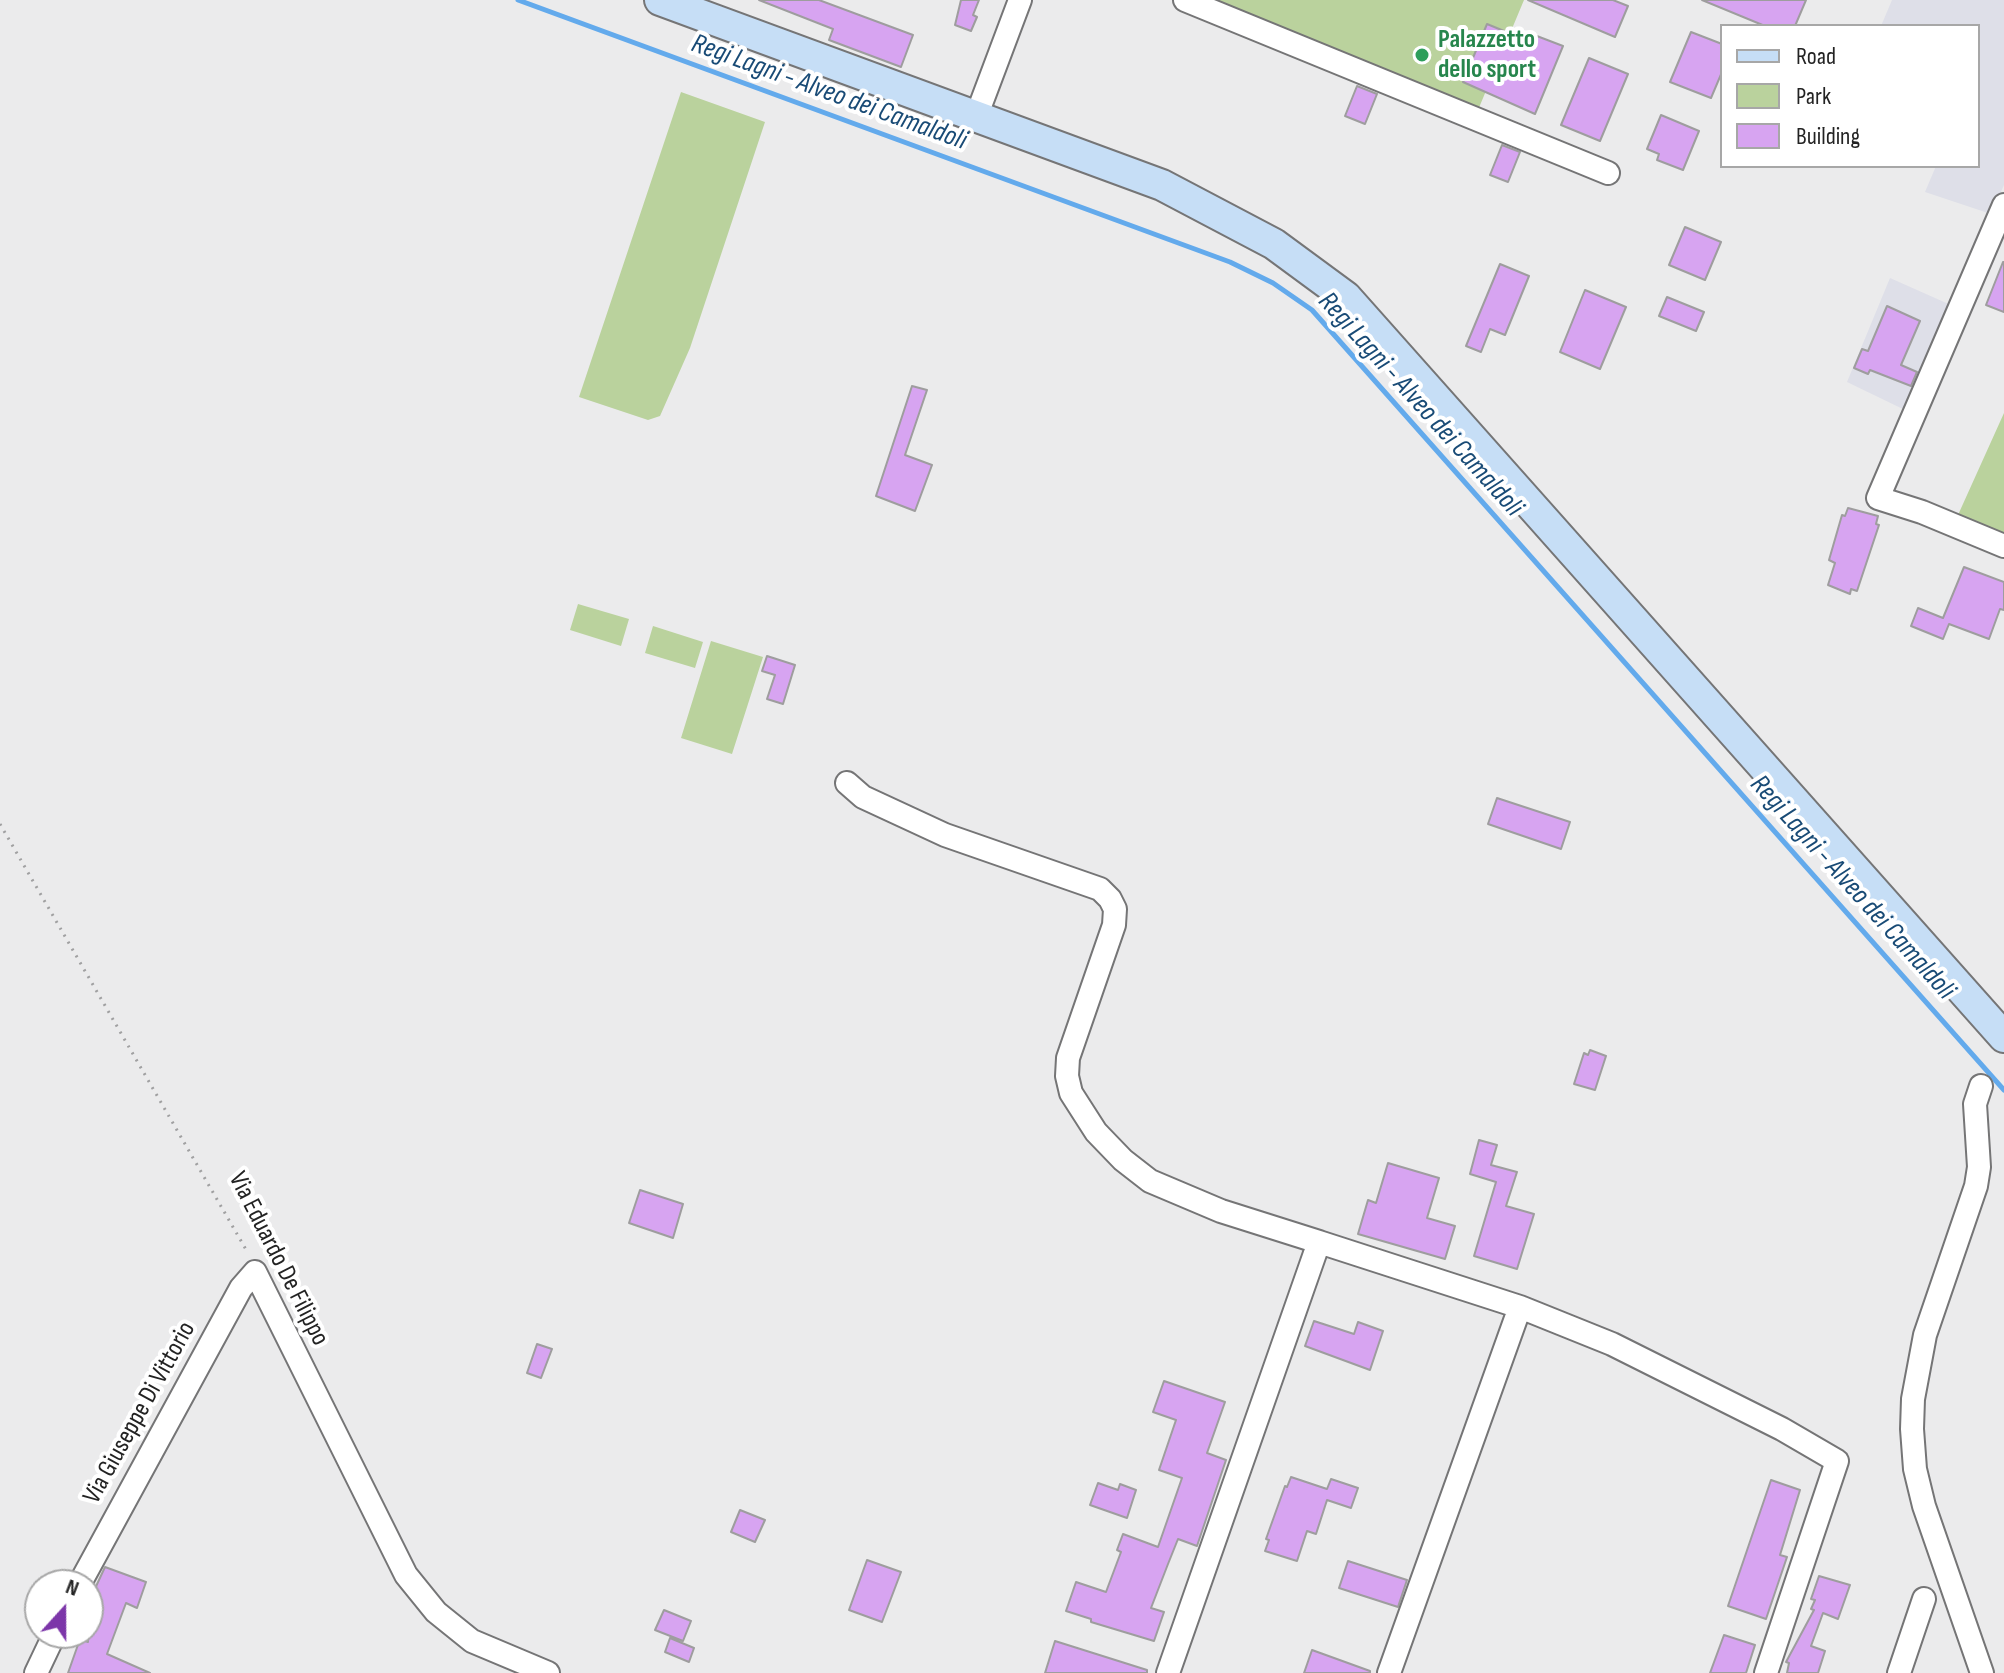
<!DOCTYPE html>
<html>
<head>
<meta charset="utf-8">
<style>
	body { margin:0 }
	#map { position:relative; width:2004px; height:1673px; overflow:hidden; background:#ebebec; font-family:"Sofia Sans Condensed",sans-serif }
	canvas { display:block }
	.legend { position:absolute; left:1720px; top:24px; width:260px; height:144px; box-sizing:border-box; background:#fff; border:2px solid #a7a7a7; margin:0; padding:10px 14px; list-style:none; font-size:24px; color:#232323 }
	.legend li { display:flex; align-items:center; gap:16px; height:40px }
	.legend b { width:40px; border:2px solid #a7a7a7 }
	.north { position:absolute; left:24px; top:1569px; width:80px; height:80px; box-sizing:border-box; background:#fff; border:2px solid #a7a7a7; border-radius:50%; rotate:21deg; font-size:22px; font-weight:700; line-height:32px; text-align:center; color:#232323 }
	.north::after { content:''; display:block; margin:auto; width:28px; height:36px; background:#7c36a9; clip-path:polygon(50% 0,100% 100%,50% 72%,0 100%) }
</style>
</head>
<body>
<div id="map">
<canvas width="2004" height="1673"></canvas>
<ul class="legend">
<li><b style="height:10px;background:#c6def6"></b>Road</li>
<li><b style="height:22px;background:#bad29d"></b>Park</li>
<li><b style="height:22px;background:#d7a4f1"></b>Building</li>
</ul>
<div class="north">N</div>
</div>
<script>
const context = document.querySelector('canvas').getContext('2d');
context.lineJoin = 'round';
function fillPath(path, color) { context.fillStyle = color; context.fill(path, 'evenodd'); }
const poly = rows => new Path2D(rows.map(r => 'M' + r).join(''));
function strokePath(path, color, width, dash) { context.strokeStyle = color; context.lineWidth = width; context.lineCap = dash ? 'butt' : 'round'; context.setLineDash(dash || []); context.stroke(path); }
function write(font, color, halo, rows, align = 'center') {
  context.font = font + ' "Sofia Sans Condensed",sans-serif'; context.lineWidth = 8; context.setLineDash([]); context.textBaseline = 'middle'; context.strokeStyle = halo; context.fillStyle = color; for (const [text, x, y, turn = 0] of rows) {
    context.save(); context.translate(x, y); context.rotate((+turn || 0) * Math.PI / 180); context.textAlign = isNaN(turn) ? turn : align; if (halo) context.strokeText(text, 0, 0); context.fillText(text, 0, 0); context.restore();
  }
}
fillPath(poly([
	[1892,0,2004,0,2004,185,1991,214,1925,192,1936,166,1978,166,1978,26,1881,26],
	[1890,278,1953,306,1907,411,1847,382]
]), '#dedfe8');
fillPath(poly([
	[1207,0,1524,0,1478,110],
	[681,92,765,122,690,348,660,416,648,420,579,397],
	[2004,413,2004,536,1958,515],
	[578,604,629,619,621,646,570,630],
	[653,626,703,642,695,668,645,653],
	[711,641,763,657,732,754,681,738]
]), '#bad29d');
strokePath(poly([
	[518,0,1230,262,1273,283,1312,310,2004,1090]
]), '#63aaec', 5);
const building = poly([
	[759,0,819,0,913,35,901,67,829,40,833,29,759,0],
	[961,0,979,0,973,15,977,17,971,31,955,25,961,0],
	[1528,0,1613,0,1628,6,1615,37,1528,0],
	[1702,0,1806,0,1795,26,1765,26,1702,0],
	[1487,24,1526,40,1529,33,1563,46,1535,114,1463,82,1487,24],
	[1691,32,1722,44,1722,72,1711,98,1670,82,1691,32],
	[1589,58,1628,74,1600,141,1561,125,1589,58],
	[1357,86,1377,94,1365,124,1345,116,1357,86],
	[1661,115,1699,131,1683,170,1657,160,1659,154,1647,149,1661,115],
	[1502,145,1520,152,1508,182,1490,175,1502,145],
	[1685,227,1721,242,1705,280,1669,265,1685,227],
	[2003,262,2004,262,2004,312,1986,305,2003,262],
	[1500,264,1529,276,1505,335,1490,329,1481,352,1466,346,1500,264],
	[1585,290,1626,307,1600,369,1560,352,1585,290],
	[1667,297,1704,312,1696,331,1659,316,1667,297],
	[1887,306,1920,321,1901,365,1917,372,1911,386,1870,370,1868,374,1854,368,1862,349,1868,351,1887,306],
	[912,386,927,390,905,455,932,465,915,511,876,496,912,386],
	[1848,508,1878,516,1876,524,1879,525,1857,591,1851,589,1850,594,1828,585,1835,563,1829,560,1842,515,1845,516,1848,508],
	[1964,567,2004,582,2004,610,2000,609,1989,639,1949,624,1943,639,1911,626,1918,608,1943,618,1964,567],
	[767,656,795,665,783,704,767,699,775,675,762,671,767,656],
	[1497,798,1570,822,1561,849,1488,824,1497,798],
	[1590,1050,1606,1056,1595,1090,1574,1084,1584,1053,1588,1055,1590,1050],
	[1479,1140,1497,1145,1491,1165,1517,1172,1506,1206,1534,1214,1517,1269,1474,1256,1496,1182,1470,1174,1479,1140],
	[1388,1163,1439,1178,1427,1218,1455,1226,1445,1259,1358,1234,1368,1200,1376,1203,1388,1163],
	[640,1190,683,1204,673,1238,629,1223,640,1190],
	[1314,1321,1354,1334,1358,1322,1383,1331,1370,1370,1305,1346,1314,1321],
	[537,1344,552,1349,541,1378,527,1373,537,1344],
	[1164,1381,1225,1402,1207,1453,1226,1460,1197,1546,1178,1539,1168,1564,1151,1608,1164,1612,1154,1641,1091,1622,1091,1619,1066,1611,1076,1582,1106,1592,1121,1552,1117,1550,1123,1534,1158,1547,1182,1478,1159,1470,1176,1420,1153,1412,1164,1381],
	[1291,1477,1327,1489,1331,1479,1358,1488,1351,1508,1327,1500,1316,1534,1307,1531,1297,1561,1265,1551,1269,1540,1266,1539,1285,1486,1287,1487,1291,1477],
	[1771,1480,1800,1490,1780,1555,1787,1557,1766,1619,1728,1606,1771,1480],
	[1098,1483,1118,1490,1120,1484,1136,1490,1127,1518,1090,1505,1098,1483],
	[740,1510,765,1520,755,1542,731,1532,740,1510],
	[867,1560,901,1572,882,1622,849,1610,867,1560],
	[1348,1561,1407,1580,1398,1607,1339,1588,1348,1561],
	[105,1567,146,1582,137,1608,126,1603,107,1654,150,1673,68,1673,80,1639,88,1642,88,1595,92,1595,105,1567],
	[1819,1576,1850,1585,1838,1619,1823,1613,1811,1646,1825,1651,1818,1673,1787,1673,1789,1663,1786,1662,1814,1610,1811,1609,1815,1600,1811,1599,1819,1576],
	[664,1610,691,1621,683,1641,655,1630,664,1610],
	[1724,1635,1755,1645,1746,1673,1710,1673,1724,1635],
	[670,1638,694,1648,689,1662,665,1652,670,1638],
	[1055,1641,1147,1670,1147,1673,1045,1673,1055,1641],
	[1312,1650,1370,1671,1370,1673,1304,1673,1312,1650]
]);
fillPath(building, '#d7a4f1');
strokePath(building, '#9e9d9e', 2);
const street = poly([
	[1185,0,1608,173],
	[976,117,1020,0],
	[2004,205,1878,498,1922,512,2004,546],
	[847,783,863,797,945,835,1100,889,1110,899,1115,909,1114,925,1068,1058,1067,1076,1071,1093,1096,1132,1123,1160,1150,1181,1221,1211,1319,1242],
	[1981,1086,1975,1104,1979,1167,1976,1186,1925,1335,1913,1399,1912,1429,1915,1469,1924,1506,1982,1673],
	[1520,1307,1612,1344,1782,1429,1837,1461,1766,1673],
	[79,1585,241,1288,255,1272,406,1575,436,1612,472,1641,548,1673],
	[36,1673,55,1633],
	[1168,1673,1319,1242,1520,1307,1389,1673],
	[1899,1673,1924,1599]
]);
const secondary = poly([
	[660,0,1162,185,1274,244,1346,297,2004,1037]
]);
strokePath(street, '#757576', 26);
strokePath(secondary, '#757576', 34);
strokePath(poly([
	[0,824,248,1253]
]), '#a0a0a1', 3, [2, 6]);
strokePath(street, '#fff', 22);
strokePath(secondary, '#c6def6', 30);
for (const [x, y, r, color] of [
	[1422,55,8,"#2e9e5b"]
]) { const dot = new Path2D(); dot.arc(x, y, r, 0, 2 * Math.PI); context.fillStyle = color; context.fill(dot); strokePath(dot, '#fff', 3); }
write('bold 26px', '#27864d', '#fff', [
	["Palazzetto",1438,40],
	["dello sport",1438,70]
], 'left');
write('26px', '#232323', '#fff', [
	["Via Eduardo De Filippo",278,1259,63],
	["Via Giuseppe Di Vittorio",140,1413,-61]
]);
write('italic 28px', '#194b76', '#fff', [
	["Regi Lagni - Alveo dei Camaldoli",829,93,20],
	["Regi Lagni - Alveo dei Camaldoli",1420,405,48],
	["Regi Lagni - Alveo dei Camaldoli",1852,888,48]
]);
</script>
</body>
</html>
